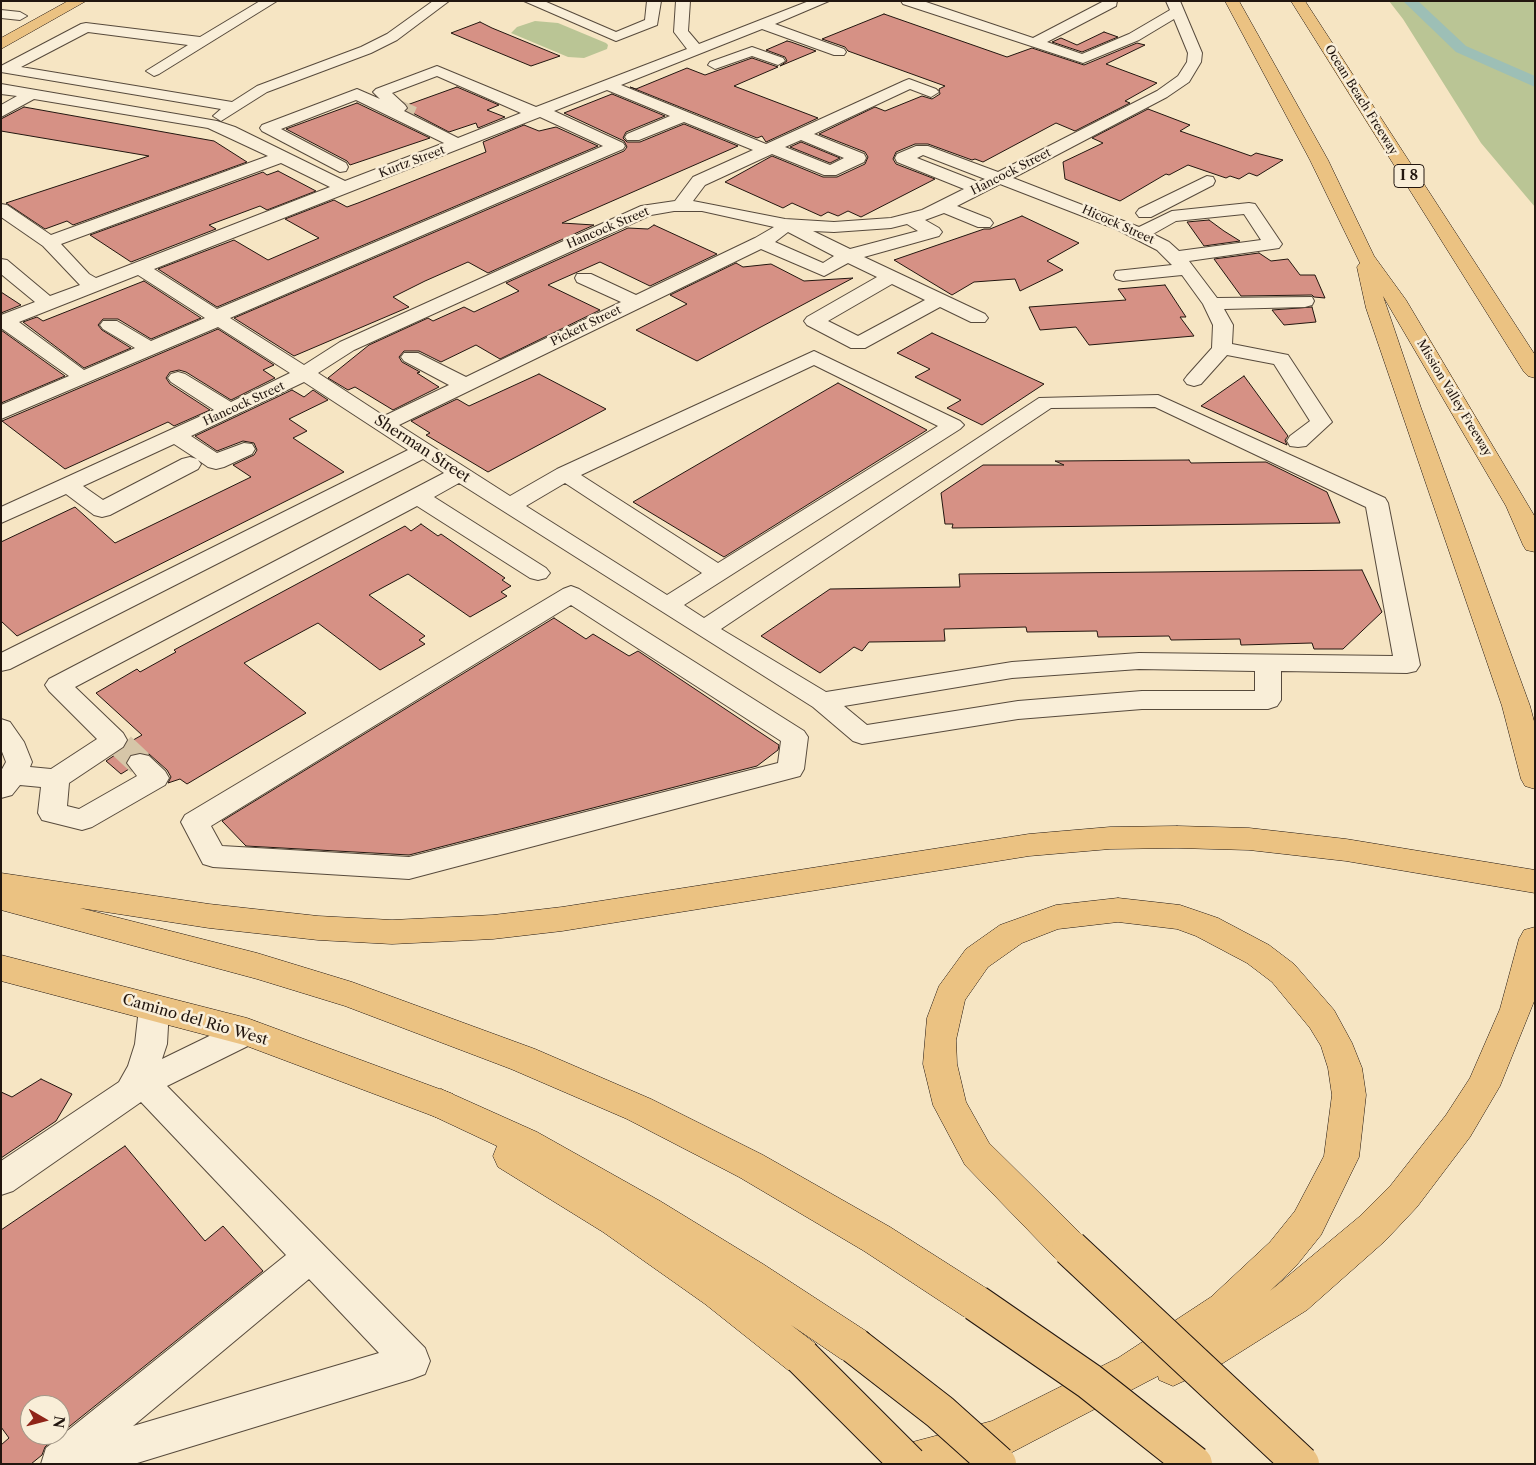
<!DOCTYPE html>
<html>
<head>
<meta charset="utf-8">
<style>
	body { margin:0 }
	#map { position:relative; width:1536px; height:1465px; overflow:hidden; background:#f6e5c3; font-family:"Libre Caslon Text",serif }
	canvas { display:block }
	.frame { position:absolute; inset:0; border:2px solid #22160f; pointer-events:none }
	.north { position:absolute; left:20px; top:1395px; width:50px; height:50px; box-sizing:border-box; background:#f9eed8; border:1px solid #a39888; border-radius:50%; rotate:98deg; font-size:14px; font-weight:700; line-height:20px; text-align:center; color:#22160f }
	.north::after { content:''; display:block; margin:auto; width:18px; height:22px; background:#8f2418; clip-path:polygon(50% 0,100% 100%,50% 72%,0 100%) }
</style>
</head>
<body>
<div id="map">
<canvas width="1536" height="1465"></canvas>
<div class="frame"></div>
<div class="north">N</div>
</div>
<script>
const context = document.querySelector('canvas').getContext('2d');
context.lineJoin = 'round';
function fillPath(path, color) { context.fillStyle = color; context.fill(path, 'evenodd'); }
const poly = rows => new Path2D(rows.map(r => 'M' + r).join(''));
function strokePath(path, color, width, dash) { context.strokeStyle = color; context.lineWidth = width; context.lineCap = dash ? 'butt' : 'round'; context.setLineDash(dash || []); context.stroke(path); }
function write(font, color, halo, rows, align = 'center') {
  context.font = font + ' "Libre Caslon Text",serif'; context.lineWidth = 5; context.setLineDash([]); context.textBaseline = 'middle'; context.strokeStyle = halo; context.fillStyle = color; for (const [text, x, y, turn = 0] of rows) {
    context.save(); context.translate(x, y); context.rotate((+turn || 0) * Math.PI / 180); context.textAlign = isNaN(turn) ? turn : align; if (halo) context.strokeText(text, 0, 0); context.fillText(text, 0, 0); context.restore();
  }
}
fillPath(poly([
	[1389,1,1535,1,1535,207,1481,143,1403,19],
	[535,21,558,23,606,43,608,45,607,49,584,58,568,57,511,33,517,27]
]), '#bac595');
fillPath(poly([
	[1403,1,1418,1,1466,46,1535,76,1535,87,1456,52,1403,1]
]), '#9dbfb6');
const building = poly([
	[884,14,1007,57,1032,48,1084,65,1137,43,1145,45,1106,64,1157,83,1125,101,1130,103,1075,131,1056,123,983,162,975,159,972,160,928,144,915,144,896,152,893,159,896,164,935,179,861,217,848,211,838,216,828,212,821,216,792,203,783,208,725,182,772,156,823,177,837,177,865,164,868,157,865,152,819,134,875,107,885,111,922,96,932,99,940,94,939,89,945,86,848,51,845,47,822,39,884,14],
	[480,22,492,28,560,56,531,66,451,33,480,22],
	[1104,32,1118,37,1082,52,1052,42,1061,38,1077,45,1104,32],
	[787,41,791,42,816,51,780,66,787,61,785,57,766,50,787,41],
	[752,58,778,67,734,86,818,118,766,142,762,136,757,138,630,87,636,89,687,68,705,75,752,58],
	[457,87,499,105,487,110,505,117,478,128,476,123,449,132,407,110,407,105,457,87],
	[612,94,665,116,626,132,623,138,627,142,640,142,684,124,738,146,562,223,594,225,488,273,468,262,425,281,393,297,409,307,294,356,234,318,624,151,627,147,624,141,564,113,612,94],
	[357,103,430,138,350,165,347,161,286,129,357,103],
	[24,107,214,141,247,162,73,225,67,221,45,229,6,203,149,156,1,131,1,119,24,107],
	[1148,109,1190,125,1180,131,1251,156,1256,153,1283,160,1257,176,1249,173,1239,179,1230,176,1226,178,1188,165,1169,175,1166,174,1120,201,1065,179,1063,162,1103,143,1092,138,1148,109],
	[524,125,539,131,556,127,598,146,217,307,158,269,234,240,268,260,319,238,285,219,334,200,347,207,358,203,486,152,483,142,524,125],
	[801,142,840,158,830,163,790,147,801,142],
	[278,171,316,191,267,210,260,206,209,225,216,229,131,262,90,235,263,172,267,175,278,171],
	[1022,216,1079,243,1047,261,1063,270,1020,291,1015,279,974,282,952,295,894,260,984,229,990,229,1022,216],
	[1209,220,1224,231,1240,241,1204,246,1187,222,1209,220],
	[654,225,717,254,650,286,600,262,548,285,600,310,500,359,476,345,441,362,419,351,404,351,399,357,402,362,420,372,417,373,439,387,393,410,355,387,348,390,328,378,369,345,428,318,433,321,464,307,474,312,519,291,506,283,628,228,648,229,654,225],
	[1259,253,1271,261,1288,259,1300,275,1315,275,1325,298,1314,297,1312,295,1241,296,1214,259,1259,253],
	[736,263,743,267,771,264,804,281,853,278,697,361,636,330,687,304,670,295,736,263],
	[144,281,201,318,151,339,118,319,103,319,98,325,102,330,131,348,84,368,23,322,37,317,43,321,144,281],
	[1165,285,1186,317,1180,317,1194,336,1089,345,1076,327,1040,330,1029,307,1126,300,1118,289,1165,285],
	[1,292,21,305,1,313,1,292],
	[1312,307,1316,322,1284,325,1272,310,1312,307],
	[218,329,274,365,263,370,275,378,231,400,186,372,179,370,170,372,166,378,170,384,210,410,174,426,168,422,65,469,2,421,218,329],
	[1,330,65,376,1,403,1,330],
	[932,333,1044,384,982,425,947,408,961,400,915,377,930,369,897,353,932,333],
	[539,374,606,409,488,472,426,435,430,433,411,421,457,399,469,406,539,374],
	[1244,376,1288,436,1285,440,1287,445,1201,406,1244,376],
	[838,383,927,430,724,557,633,502,838,383],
	[292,390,304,397,313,390,328,400,289,419,307,431,293,438,344,472,17,636,1,621,1,542,75,507,115,543,251,477,233,465,254,455,257,450,254,443,243,441,217,451,195,436,292,390],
	[1189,460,1191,463,1266,462,1327,492,1340,523,952,528,953,524,945,524,941,493,983,465,1064,465,1055,461,1189,460],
	[421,524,438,536,441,534,505,578,502,580,511,586,501,592,507,596,470,617,408,574,369,595,425,636,419,640,425,644,380,670,318,623,244,663,306,713,187,784,180,779,168,783,171,777,167,770,149,754,140,752,131,754,125,762,129,769,121,774,106,761,124,749,128,743,142,735,96,693,137,669,140,672,176,652,174,650,405,526,411,531,421,524],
	[1362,570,1382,612,1343,649,1314,649,1312,643,1241,645,1240,639,1171,640,1169,636,1098,637,1097,631,1027,632,1026,627,944,629,945,641,869,642,862,651,854,647,820,673,761,636,830,589,960,587,959,574,1362,570],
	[554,618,586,639,593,634,629,656,638,651,779,745,778,750,757,766,409,855,246,846,222,821,554,618],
	[41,1079,72,1094,56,1121,1,1158,1,1092,12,1097,41,1079],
	[125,1146,205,1241,223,1226,263,1271,60,1434,60,1405,30,1405,30,1435,59,1435,45,1447,42,1455,31,1464,1,1464,1,1445,9,1438,1,1427,1,1230,125,1146]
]);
fillPath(building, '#d69185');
strokePath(building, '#22160f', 1);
strokePath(poly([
	[399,108,417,116]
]), '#d6c6a8', 16, [16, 8]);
strokePath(poly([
	[122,746,140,763]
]), '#d6c6a8', 26, [26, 13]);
const minor = poly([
	[260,1,277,1,159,74,154,76,146,71,188,45,88,32,21,67,232,102,257,86,361,47,387,34,433,1,449,1,397,40,371,53,267,92,221,121,213,116,221,109,1,72,1,66,81,24,86,23,200,37,260,1],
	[524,1,544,1,616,32,645,20,647,1,661,1,657,25,616,41,524,1],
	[676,1,690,1,688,31,699,44,809,1,829,1,775,24,844,49,846,52,844,55,834,55,762,29,621,85,766,144,904,81,909,79,936,89,939,92,931,97,910,89,814,134,864,154,866,158,864,162,836,175,824,175,772,154,705,185,693,201,785,219,834,222,891,218,922,210,964,189,897,162,895,158,897,154,916,146,928,146,998,172,1157,91,1178,76,1187,62,1188,53,1174,19,1139,40,1083,63,903,4,901,1,923,1,1033,38,1104,1,1117,1,1116,6,1047,42,1082,54,1129,34,1170,10,1166,1,1180,1,1202,53,1201,62,1189,82,1167,97,1013,178,1139,227,1172,211,1249,203,1255,204,1282,244,1279,248,1189,261,1217,298,1312,297,1314,301,1312,305,1305,307,1224,309,1233,325,1232,344,1288,355,1332,422,1306,446,1298,447,1290,446,1287,441,1290,436,1310,421,1274,364,1227,355,1201,384,1194,386,1187,384,1184,380,1187,376,1212,348,1213,325,1203,304,1182,275,1123,281,1116,279,1114,275,1116,271,1172,265,1157,250,1116,229,1000,184,957,206,990,219,993,223,990,227,978,227,944,213,925,220,939,228,942,232,939,236,864,257,985,314,988,318,985,322,971,322,940,307,865,348,851,348,807,325,804,321,807,317,877,277,848,263,824,276,761,249,399,425,510,496,557,469,814,351,960,421,964,425,960,429,684,605,704,618,1039,398,1158,395,1385,498,1388,503,1420,665,1416,671,1407,673,1281,671,1281,700,1277,706,1268,709,1142,709,1018,719,862,744,853,741,813,707,459,483,434,497,546,568,550,573,546,578,538,580,530,578,417,506,75,687,123,733,127,740,123,747,69,783,67,806,79,809,137,776,127,763,131,756,140,754,149,756,165,771,169,778,165,785,92,827,82,830,42,820,38,813,41,787,20,785,12,795,1,798,1,771,6,762,1,749,1,719,10,722,24,742,32,762,30,767,51,769,97,739,49,691,45,685,49,679,444,473,423,459,10,669,1,671,1,653,408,450,304,382,191,436,217,453,244,443,252,444,255,449,252,454,224,467,216,469,208,467,198,460,201,464,198,469,110,515,102,517,94,515,66,494,1,523,1,507,214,410,171,382,168,378,171,374,178,372,185,374,231,402,290,373,218,327,1,419,1,405,69,376,1,328,1,315,35,302,1,274,1,259,7,260,50,296,80,285,43,246,1,217,1,204,7,205,51,235,268,156,208,128,34,99,1,117,1,105,17,96,1,94,1,84,217,121,235,127,345,181,444,143,356,100,281,129,346,163,348,167,346,171,340,172,262,131,260,128,262,125,357,89,380,99,373,92,376,89,437,66,536,107,687,49,674,32,676,1],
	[437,76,521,113,458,138,404,111,407,108,405,105,392,93,437,76],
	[607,90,670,116,627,134,625,137,627,140,639,140,684,122,753,150,693,177,675,201,641,206,340,342,304,365,230,318,623,149,625,146,623,143,554,111,607,90],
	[540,117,603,146,217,309,154,269,540,117],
	[801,140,844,158,830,165,785,147,801,140],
	[923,155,985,179,978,182,917,158,923,155],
	[281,163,330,187,96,278,89,274,61,244,281,163],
	[674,211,702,211,774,227,755,238,636,295,591,274,577,274,575,278,577,282,621,302,466,377,418,353,404,353,401,357,404,361,449,385,384,416,318,373,354,350,651,215,674,211],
	[1244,214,1261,240,1179,251,1169,242,1153,234,1176,221,1244,214],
	[907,224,918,231,850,249,813,231,834,232,891,228,907,224],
	[788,232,834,256,823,263,775,242,788,232],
	[138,275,205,318,151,341,117,321,103,321,100,325,103,329,135,348,84,370,19,322,138,275],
	[892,284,925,300,858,336,828,321,892,284],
	[814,365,938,426,718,563,581,475,814,365],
	[1155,407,1366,507,1393,656,1139,653,1012,662,826,692,721,629,1051,408,1155,407],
	[174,444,197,459,190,457,182,459,103,500,83,486,174,444],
	[565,483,702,573,667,595,526,506,565,483],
	[1139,669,1255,671,1255,691,1142,691,1018,701,867,725,844,706,1012,678,1139,669],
	[1,10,20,12,27,16,20,20,1,18,1,10],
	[752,47,783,58,785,61,778,65,752,56,715,69,708,65,710,62,752,47],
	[1207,176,1213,177,1215,181,1213,185,1151,217,1139,217,1136,213,1139,209,1207,176],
	[571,586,579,589,804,731,808,737,804,769,800,776,409,879,213,867,203,864,181,822,185,815,563,589,571,586],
	[571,605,781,741,778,763,409,857,222,846,211,826,571,605],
	[154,995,165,999,169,1008,167,1044,162,1059,236,1023,247,1019,258,1023,263,1032,258,1041,167,1086,425,1348,430,1361,425,1374,412,1379,134,1464,41,1464,46,1448,286,1255,141,1102,13,1191,1,1195,1,1161,119,1082,128,1066,135,1044,139,1008,143,999,154,995],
	[309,1279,379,1353,133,1426,309,1279]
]);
const major = poly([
	[68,1,86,1,1,49,1,38,68,1],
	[1,955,247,1018,453,1094,458,1104,453,1114,441,1119,244,1045,1,981,1,955]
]);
const highway = poly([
	[1225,1,1239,1,1328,160,1374,256,1406,300,1535,517,1535,552,1526,550,1523,545,1506,506,1383,296,1421,408,1530,706,1535,725,1535,789,1525,786,1521,779,1502,706,1366,308,1357,267,1360,263,1310,160,1225,1],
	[1291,1,1305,1,1535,355,1535,378,1528,376,1524,372,1291,1],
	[1177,826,1249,828,1346,839,1535,870,1535,893,1346,861,1249,850,1177,848,1110,849,1029,856,562,931,493,939,392,944,318,940,209,928,80,908,257,953,352,982,535,1049,651,1099,763,1155,890,1227,989,1290,995,1303,989,1316,976,1321,963,1316,864,1251,739,1177,627,1119,511,1069,345,1006,257,979,1,910,1,873,209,904,318,916,392,920,493,915,562,907,1029,834,1110,827,1177,826],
	[1118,898,1180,905,1218,918,1269,945,1294,964,1334,1010,1352,1043,1362,1068,1366,1095,1359,1157,1321,1235,1296,1266,1270,1291,1359,1217,1391,1185,1446,1115,1470,1078,1500,1009,1519,939,1524,930,1535,927,1535,999,1500,1086,1470,1137,1417,1207,1385,1241,1307,1310,1223,1363,1173,1386,1159,1380,1158,1376,999,1459,983,1464,885,1464,891,1450,905,1444,992,1421,1118,1358,1211,1297,1270,1242,1295,1211,1324,1156,1332,1095,1328,1068,1321,1046,1310,1028,1272,982,1247,963,1196,936,1177,929,1118,922,1058,929,1022,943,988,967,965,1000,956,1040,957,1064,966,1102,989,1143,1083,1236,1088,1248,1083,1260,1070,1265,1057,1260,965,1165,933,1105,923,1064,927,1018,939,986,966,949,1000,925,1056,905,1118,898],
	[441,1089,537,1132,660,1201,763,1264,869,1333,874,1346,869,1359,855,1365,841,1359,791,1325,816,1344,821,1357,816,1370,802,1376,788,1370,705,1304,603,1232,498,1167,493,1156,497,1146,429,1114,424,1104,429,1094,441,1089]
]);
strokePath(minor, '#574a3c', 2);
strokePath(major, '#22160f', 1);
strokePath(highway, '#22160f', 1);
fillPath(minor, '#f9eed8');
fillPath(major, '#ebc282');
fillPath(highway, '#ebc282');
const highwayBridge = poly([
	[1070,1248,1301,1464],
	[976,1303,1089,1381,1194,1464],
	[855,1346,940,1412,998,1464],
	[802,1357,909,1464]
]);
strokePath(highwayBridge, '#22160f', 38, []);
strokePath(highwayBridge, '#ebc282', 36);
write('12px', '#22160f', '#f9eed8', [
	["Ocean Beach Freeway",1361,100,58],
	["Kurtz Street",412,162,-21],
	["Hancock Street",1011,172,-27],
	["Hicock Street",1118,225,24],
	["Hancock Street",608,228,-23],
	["Pickett Street",586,326,-26],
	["Mission Valley Freeway",1454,398,59],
	["Hancock Street",244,404,-25]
]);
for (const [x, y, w] of [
	[1409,176,30]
]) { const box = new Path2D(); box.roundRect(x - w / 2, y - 11.5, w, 23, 4); context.fillStyle = '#f9eed8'; context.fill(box); strokePath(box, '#22160f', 1); }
write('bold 14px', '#22160f', null, [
	["I 8",1409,176]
]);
write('15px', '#22160f', '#f9eed8', [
	["Sherman Street",422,449,33],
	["Camino del Rio West",195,1020,16]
]);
</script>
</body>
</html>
